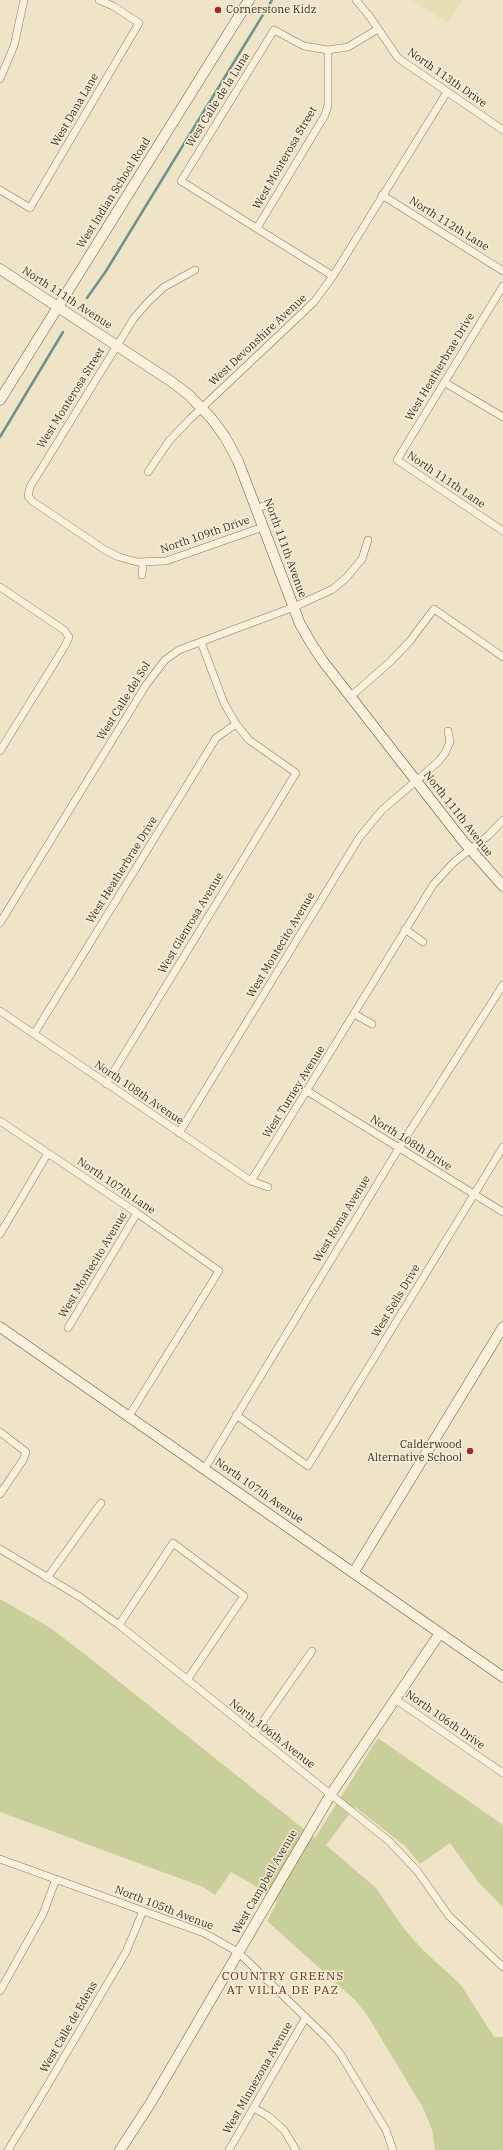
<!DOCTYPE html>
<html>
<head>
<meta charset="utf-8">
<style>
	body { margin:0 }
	canvas { display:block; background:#f0e4c8 }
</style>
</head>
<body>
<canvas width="503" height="2150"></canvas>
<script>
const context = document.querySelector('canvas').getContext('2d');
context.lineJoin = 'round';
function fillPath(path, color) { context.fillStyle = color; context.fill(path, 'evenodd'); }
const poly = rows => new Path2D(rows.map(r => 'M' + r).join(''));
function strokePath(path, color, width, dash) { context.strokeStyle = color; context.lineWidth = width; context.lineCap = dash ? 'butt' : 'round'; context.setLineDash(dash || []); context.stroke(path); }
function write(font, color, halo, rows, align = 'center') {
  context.font = font + ' "IBM Plex Serif",serif'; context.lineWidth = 3; context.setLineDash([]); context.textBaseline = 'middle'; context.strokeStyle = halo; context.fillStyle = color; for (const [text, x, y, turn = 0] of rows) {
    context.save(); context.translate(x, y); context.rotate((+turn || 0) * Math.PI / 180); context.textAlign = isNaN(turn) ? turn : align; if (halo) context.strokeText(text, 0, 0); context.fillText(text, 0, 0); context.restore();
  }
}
fillPath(poly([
	[412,0,462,0,447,23]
]), '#e6deb5');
fillPath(poly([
	[0,1599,49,1627,91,1659,315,1838,378,1738,503,1825,503,1907,479,1883,450,1843,420,1864,405,1846,355,1807,326,1845,376,1888,405,1930,423,1950,461,1985,494,2037,503,2037,503,2150,435,2150,432,2129,422,2106,367,2015,356,2001,267,1921,277,1903,254,1885,231,1872,215,1895,203,1887,0,1812]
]), '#c9cf9b');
strokePath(poly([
	[87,298,106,271,272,0],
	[0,437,63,332]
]), '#6f938a', 2.5);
const street = poly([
	[356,0,370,17,398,58,503,130],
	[0,79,14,46,24,0],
	[0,190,30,208,139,23,113,6,99,0],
	[382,195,503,271],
	[257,228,325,115,328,105,328,50],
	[195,270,164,287,148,302,134,318,30,487,28,496,32,501,105,550,119,557,137,562,166,561,263,527],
	[333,276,181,181,274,30,304,46,328,50,348,47,378,29],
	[503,286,397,460,503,531],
	[444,382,503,417],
	[148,472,169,441,190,419,314,302,333,276,447,92],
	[257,508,271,504],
	[142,575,143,563],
	[0,587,64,630,69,637,65,646,0,751],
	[350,697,390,662,410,641,434,609,503,657],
	[0,923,146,685,165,660,179,650,294,607,333,589,346,578,362,559,368,540],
	[405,929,423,942],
	[0,1011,251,1181,268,1187],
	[354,1014,372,1024],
	[34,1034,216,738,236,724],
	[106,1084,296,773,249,740,236,724,224,703,201,642],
	[307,1091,503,1212],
	[0,1121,137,1213,219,1271,129,1416],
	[179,1133,359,838,382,810,438,762,445,753,450,742,448,731],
	[251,1181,433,885,454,862,489,835,503,820],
	[0,1234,48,1153],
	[68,1328,137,1213],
	[236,1415,308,1466,503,1147],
	[0,1432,26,1452,23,1460,0,1494],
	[205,1468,399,1148,503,985],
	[0,1549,80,1597,119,1625,390,1842,418,1872,449,1916,503,1967],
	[47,1578,101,1503],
	[119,1625,173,1543,244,1596,187,1680],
	[395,1699,503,1773],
	[254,1734,312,1651],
	[0,1859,204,1933,238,1952,328,2039,341,2055,386,2130,393,2150],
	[0,1991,43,1914,56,1879],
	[254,2108,268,2116,284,2130,296,2150],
	[8,2150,37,2103,126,1952,143,1911],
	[229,2150,306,2017]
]);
const secondary = poly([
	[0,269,172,382,189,395,211,418,225,437,238,461,300,624,311,643,322,660,463,841,503,886],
	[0,400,249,0],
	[0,1327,503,1677],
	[354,1572,503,1327],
	[120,2150,150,2104,331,1794,440,1633]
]);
strokePath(street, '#8d765c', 8);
strokePath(secondary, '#6f573f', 11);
strokePath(street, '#faf1dc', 7);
strokePath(secondary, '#faf1dc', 10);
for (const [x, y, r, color] of [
	[218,10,4,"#9e2a2b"],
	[470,1451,4,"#9e2a2b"]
]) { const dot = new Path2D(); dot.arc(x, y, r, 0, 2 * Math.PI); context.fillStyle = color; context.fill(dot); strokePath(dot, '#f7eed8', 1.5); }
write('11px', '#3d2e20', '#f7eed8', [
	["Cornerstone Kidz",226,10],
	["Calderwood",462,1445,"right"],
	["Alternative School",462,1458,"right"]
], 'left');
write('11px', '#3d2e20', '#f7eed8', [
	["North 113th Drive",447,78,35],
	["West Calle de la Luna",218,100,-58],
	["West Dana Lane",75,110,-60],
	["West Monterosa Street",285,158,-60],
	["West Indian School Road",114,193,-58],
	["North 112th Lane",449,224,32],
	["North 111th Avenue",67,298,33],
	["West Devonshire Avenue",258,340,-43],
	["West Heatherbrae Drive",440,367,-59],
	["West Monterosa Street",71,398,-58],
	["North 111th Lane",446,480,34],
	["North 109th Drive",205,535,-19],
	["North 111th Avenue",285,548,70],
	["West Calle del Sol",124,701,-58],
	["North 111th Avenue",458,814,52],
	["West Heatherbrae Drive",122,870,-58],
	["West Glenrosa Avenue",191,923,-59],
	["West Montecito Avenue",281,945,-59],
	["West Turney Avenue",294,1092,-58],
	["North 108th Avenue",139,1093,34],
	["North 108th Drive",411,1143,32],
	["North 107th Lane",116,1186,34],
	["West Roma Avenue",342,1219,-59],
	["West Montecito Avenue",93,1265,-59],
	["West Sells Drive",396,1301,-59],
	["North 107th Avenue",259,1491,35],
	["North 106th Drive",445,1720,35],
	["North 106th Avenue",272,1734,38],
	["West Campbell Avenue",265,1882,-60],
	["North 105th Avenue",164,1908,21],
	["West Calle de Edens",69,2027,-60],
	["West Minnezona Avenue",258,2078,-60]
]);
context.letterSpacing = '1px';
write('12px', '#6b2e1e', '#f7eed8', [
	["COUNTRY GREENS",283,1977],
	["AT VILLA DE PAZ",283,1991]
]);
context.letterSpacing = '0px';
</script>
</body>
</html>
